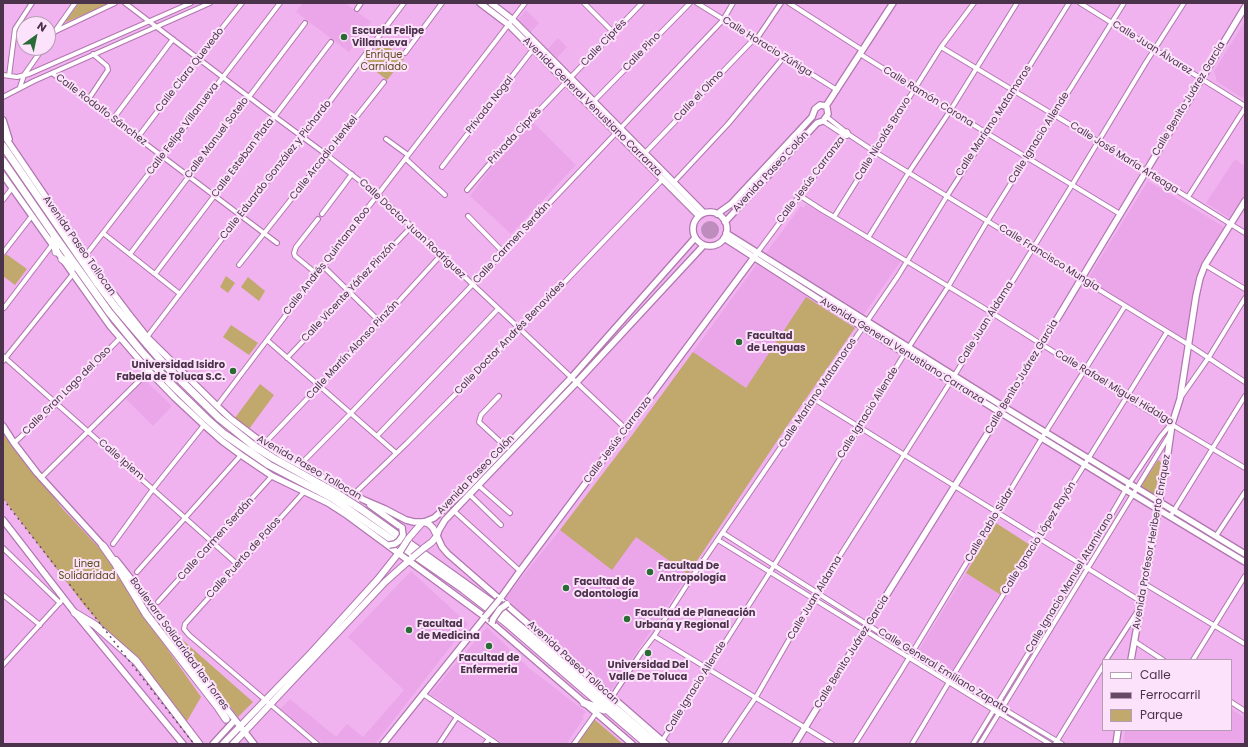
<!DOCTYPE html>
<html>
<head>
<meta charset="utf-8">
<style>
	body { margin:0 }
	#map { position:relative; width:1248px; height:747px; overflow:hidden; background:#f1b3f0; font-family:Poppins,sans-serif }
	canvas { display:block }
	.frame { position:absolute; inset:0; border:4px solid #4c334c; pointer-events:none }
	.legend { position:absolute; left:1102px; top:659px; width:130px; height:72px; box-sizing:border-box; background:#fce3fb; border:1px solid #b69db5; margin:0; padding:5px 7px; list-style:none; font-size:12px; color:#4c334c }
	.legend li { display:flex; align-items:center; gap:8px; height:20px }
	.legend b { width:20px; border:1px solid #b69db5 }
	.north { position:absolute; left:16px; top:16px; width:40px; height:40px; box-sizing:border-box; background:#fce3fb; border:1px solid #b69db5; border-radius:50%; rotate:33deg; font-size:11px; font-weight:700; line-height:16px; text-align:center; color:#4c334c }
	.north::after { content:''; display:block; margin:auto; width:14px; height:18px; background:#296b35; clip-path:polygon(50% 0,100% 100%,50% 72%,0 100%) }
</style>
</head>
<body>
<div id="map">
<canvas width="1248" height="747"></canvas>
<div class="frame"></div>
<ul class="legend">
<li><b style="height:5px;background:#fff"></b>Calle</li>
<li><b style="height:5px;background:#684968"></b>Ferrocarril</li>
<li><b style="height:11px;background:#c1a86c"></b>Parque</li>
</ul>
<div class="north">N</div>
</div>
<script>
const context = document.querySelector('canvas').getContext('2d');
context.lineJoin = 'round';
function fillPath(path, color) { context.fillStyle = color; context.fill(path, 'evenodd'); }
const poly = rows => new Path2D(rows.map(r => 'M' + r).join(''));
function strokePath(path, color, width, dash) { context.strokeStyle = color; context.lineWidth = width; context.lineCap = dash ? 'butt' : 'round'; context.setLineDash(dash || []); context.stroke(path); }
function write(font, color, halo, rows, align = 'center') {
  context.font = font + ' Poppins,sans-serif'; context.lineWidth = 4; context.setLineDash([]); context.textBaseline = 'middle'; context.strokeStyle = halo; context.fillStyle = color; for (const [text, x, y, turn = 0] of rows) {
    context.save(); context.translate(x, y); context.rotate((+turn || 0) * Math.PI / 180); context.textAlign = isNaN(turn) ? turn : align; if (halo) context.strokeText(text, 0, 0); context.fillText(text, 0, 0); context.restore();
  }
}
fillPath(poly([
	[303,3,345,3,371,22,349,52,296,12],
	[526,10,539,23,531,32,518,20],
	[1245,21,1245,96,1242,98,1216,81,1216,77,1214,71],
	[558,38,567,47,557,58,548,49],
	[533,122,576,165,511,234,470,196,497,160],
	[1235,159,1245,166,1245,197,1231,219,1206,203],
	[1148,181,1226,228,1196,277,1185,340,1087,280],
	[806,204,901,261,864,314,766,253,801,206,804,208],
	[757,264,855,328,789,423,610,692,505,598,560,530,633,434],
	[144,379,172,406,153,426,126,399],
	[411,571,468,624,375,744,323,744,280,709,290,699,336,737,347,724,363,737,404,690,348,637],
	[966,573,1001,595,952,675,917,653],
	[487,627,529,668,586,712,582,717,584,718,566,744,503,744,430,694],
	[1231,709,1245,718,1245,744,1123,744,1125,730,1231,730]
]), '#eaa6e9');
fillPath(poly([
	[79,3,111,3,64,23],
	[382,42,404,59,387,80,365,63],
	[6,254,27,269,15,285,3,276,3,258],
	[226,276,235,283,228,293,220,287],
	[248,277,265,291,259,301,241,287],
	[806,297,855,328,789,423,688,574,636,537,612,570,560,530,633,434,693,352,746,388],
	[231,325,258,343,249,355,223,337],
	[260,384,274,395,249,429,235,418],
	[3,431,62,508,101,550,116,570,130,596,201,697,187,721,84,605,3,498],
	[1158,460,1160,461,1161,463,1154,498,1139,489],
	[996,523,1030,545,1001,595,966,573],
	[177,635,253,702,238,717],
	[594,719,623,744,576,744]
]), '#c1a86c');
fillPath(poly([
	'701 230a9 9 0 1 1 18 0a9 9 0 1 1-18 0Z'
]), '#be8dbd');
strokePath(poly([
	[226,719,236,744]
]), '#d099cf', 7, [7, 3.5]);
const minor = poly([
	[125,3,274,116,327,155,378,195,626,429],
	[584,3,614,33],
	[697,3,837,90],
	[789,3,862,50],
	[1080,3,1245,106],
	[357,9,361,3],
	[56,31,115,3],
	[48,41,75,3],
	[941,47,1099,142,1245,233],
	[405,53,442,3],
	[860,54,985,132,1120,214],
	[52,73,277,243],
	[3,75,17,77,29,74,191,3],
	[9,76,15,29,32,3],
	[20,87,24,75,43,48],
	[3,97,34,81,210,3],
	[88,100,108,70,107,66,93,54],
	[594,101,690,3],
	[827,117,851,136,875,152,1189,345,1245,382],
	[113,119,173,39],
	[823,121,844,135,847,136],
	[138,137,198,58,242,3],
	[386,139,408,155],
	[645,153,754,39,758,37,781,3],
	[406,159,445,195],
	[442,167,537,44],
	[674,182,728,124,784,57],
	[467,190,503,148,642,3],
	[799,195,822,210,834,217,992,313,1127,398,1245,468],
	[1188,197,1245,108],
	[3,200,12,188],
	[322,214,352,174],
	[468,216,503,252],
	[834,217,941,47,974,3],
	[103,233,180,294],
	[868,238,909,172,950,111,1017,3],
	[3,253,31,217],
	[757,253,835,148],
	[130,254,305,23],
	[86,255,280,3],
	[239,265,384,82],
	[1205,265,1245,289],
	[323,266,380,322],
	[155,274,331,42],
	[317,274,295,256,294,253,296,247,318,219],
	[4,308,52,245],
	[147,337,240,215,303,137,404,3],
	[267,340,396,453],
	[3,356,238,565],
	[287,358,411,227],
	[3,361,73,274],
	[499,396,481,415,479,422,507,448],
	[1181,397,1209,357,1245,298],
	[814,399,1142,602],
	[217,406,323,266,525,3],
	[377,436,498,309],
	[14,443,56,404,120,338],
	[264,444,380,322,441,255],
	[300,465,350,414,723,20,733,3],
	[41,478,149,371],
	[478,485,510,513],
	[304,492,185,624,184,629,189,635,317,744],
	[354,494,407,443,520,329,663,179],
	[470,495,501,525],
	[454,511,520,571],
	[1170,517,1245,396],
	[723,533,868,625,911,653,1062,744],
	[1216,536,1245,492],
	[718,540,994,710],
	[113,544,153,489,204,425],
	[3,548,60,603],
	[137,572,241,455],
	[1145,584,1245,644],
	[3,595,40,625],
	[158,602,272,476],
	[654,636,832,744],
	[1134,641,1163,660],
	[1106,660,1139,609],
	[1193,660,1245,576],
	[3,665,64,598],
	[423,694,497,744],
	[612,697,641,653,654,636,690,580,898,276,947,196,987,134,1069,3],
	[1231,702,1245,711],
	[999,713,1050,744],
	[662,741,770,572,905,353,948,287,988,220,1124,3],
	[439,744,457,717],
	[485,744,489,739],
	[574,744,596,713],
	[724,744,756,697,813,598,951,381,1072,185,1145,64,1184,3],
	[855,744,901,671,1042,438,1125,306],
	[912,744,952,677,1085,464,1167,332],
	[973,744,1082,565,1129,484,1161,436,1171,424],
	[980,744,1170,434],
	[1055,744,1103,666]
]);
const tertiary = poly([
	[835,148,847,132],
	[994,710,999,713]
]);
const secondary = poly([
	[480,3,509,25,533,49,699,216],
	[491,3,513,20,537,44,704,213],
	[826,106,893,3],
	[3,120,9,139],
	[3,134,94,268,128,313,147,337,217,406,231,419,264,444,281,455,364,500,385,509,406,520,414,522,424,522,434,518,461,494,571,378,695,238],
	[3,175,110,326,149,371,175,398,204,425,222,441,241,455,272,476,328,503,348,516,485,617,632,744],
	'693 229a17 17 0 1 1 34 0a17 17 0 1 1-34 0Z',
	[717,214,731,204,812,117,815,109,820,105,826,106],
	[725,222,817,123,823,121,828,114,827,108,826,106],
	[726,233,1004,407,1245,554],
	[724,238,862,327,1126,490,1245,562],
	[3,426,14,443,37,473,105,548],
	[370,505,402,528],
	[3,520,75,613,183,744],
	[116,560,131,579,193,666,254,744],
	[500,599,520,571,755,256],
	[1131,660,1167,459,1172,424,1180,399,1196,296,1200,278,1205,265,1245,201],
	[213,744,235,720],
	[383,744,485,617],
	[666,744,448,554,442,547,437,536,439,530,445,520,576,383,704,245],
	[795,744,864,631,1001,412,1245,7],
	[1116,744,1118,730]
]);
const primary = poly([
	[408,539,421,524,424,522,429,524,433,528,437,536,432,542,424,548],
	[223,744,311,653,378,579,401,550],
	[233,744,385,582,413,557]
]);
const trunk = poly([
	[3,146,98,284,116,308,163,363,219,418,254,446,273,458,336,493,361,509,491,602,657,744],
	[3,161,54,235,109,312,141,351,170,383,207,419,224,434,269,465,332,498,463,589,508,624,647,744],
	[54,237,56,252],
	[62,259,74,267],
	[94,268,97,280],
	[103,546,115,563,146,614,218,707,226,719],
	[75,613,95,625,136,661,199,744],
	[584,703,604,710]
]);
strokePath(minor, '#b176b0', 6);
strokePath(tertiary, '#b176b0', 7);
strokePath(secondary, '#b176b0', 8);
strokePath(primary, '#b176b0', 8);
strokePath(trunk, '#b176b0', 9);
strokePath(minor, '#fff', 4);
strokePath(tertiary, '#fff', 5);
strokePath(secondary, '#fff', 5.5);
strokePath(primary, '#fff', 6);
strokePath(trunk, '#fff', 7);
strokePath(poly([
	[3,499,194,744]
]), '#684968', 1.5, [2, 4]);
const secondaryBridge = poly([
	[389,545,395,544,399,541,403,535,402,528],
	[485,617,500,599],
	[492,623,493,619,500,609,507,604]
]);
const primaryBridge = poly([
	[401,550,408,539],
	[413,557,424,548]
]);
strokePath(secondaryBridge, '#b176b0', 8, []);
strokePath(primaryBridge, '#b176b0', 8, []);
strokePath(secondaryBridge, '#fff', 5.5);
strokePath(primaryBridge, '#fff', 6);
for (const [x, y, r, color] of [
	[344,37,4,"#296b35"],
	[739,342,4,"#296b35"],
	[233,371,4,"#296b35"],
	[650,572,4,"#296b35"],
	[566,588,4,"#296b35"],
	[627,619,4,"#296b35"],
	[409,630,4,"#296b35"],
	[489,646,4,"#296b35"],
	[648,653,4,"#296b35"]
]) { const dot = new Path2D(); dot.arc(x, y, r, 0, 2 * Math.PI); context.fillStyle = color; context.fill(dot); strokePath(dot, '#fce3fb', 1.5); }
write('bold 10px', '#4c334c', '#fce3fb', [
	["Escuela Felipe",352,31],
	["Villanueva",352,43],
	["Facultad",747,336],
	["de Lenguas",747,348],
	["Universidad Isidro",225,365,"right"],
	["Fabela de Toluca S.C.",225,377,"right"],
	["Facultad De",658,566],
	["Antropología",658,578],
	["Facultad de",574,582],
	["Odontología",574,594],
	["Facultad de Planeación",635,613],
	["Urbana y Regional",635,625],
	["Facultad",417,624],
	["de Medicina",417,636],
	["Facultad de",489,658,"center"],
	["Enfermeria",489,670,"center"],
	["Universidad Del",648,665,"center"],
	["Valle De Toluca",648,677,"center"]
], 'left');
write('10px', '#4c334c', '#fce3fb', [
	["Calle Ciprés",604,43,-46],
	["Calle Horacio Zúñiga",767,47,32],
	["Calle Juan Álvarez",1152,48,32],
	["Calle Pino",642,52,-46],
	["Calle Clara Quevedo",190,70,-52],
	["Calle el Olmo",699,96,-46],
	["Calle Ramón Corona",928,97,32],
	["Calle Benito Juárez Garcia",1189,99,-59],
	["Privada Nogal",490,105,-52],
	["Avenida General Venustiano Carranza",592,107,45],
	["Calle Rodolfo Sánchez",101,110,37],
	["Calle Mariano Matamoros",994,121,-57],
	["Calle Felipe Villanueva",183,129,-53],
	["Privada Ciprés",515,136,-47],
	["Calle Manuel Sotelo",217,138,-53],
	["Calle Ignacio Allende",1039,138,-58],
	["Calle Nicolás Bravo",883,139,-58],
	["Calle Esteban Plata",243,158,-53],
	["Calle Arcadio Henkel",324,158,-52],
	["Calle José María Arteaga",1124,158,32],
	["Calle Eduardo González y Pichardo",276,170,-52],
	["Avenida Paseo Colón",771,172,-47],
	["Calle Jesús Carranza",811,180,-53],
	["Calle Doctor Juan Rodríguez",412,229,43],
	["Calle Carmen Serdán",512,243,-47],
	["Avenida Paseo Tollocan",79,246,55],
	["Calle Francisco Mungia",1049,258,32],
	["Calle Andrés Quintana Roo",327,261,-52],
	["Calle Vicente Yáñez Pinzón",349,292,-47],
	["Calle Juan Aldama",986,323,-58],
	["Calle Doctor Andrés Benavides",510,338,-46],
	["Calle Martín Alonso Pinzón",353,350,-47],
	["Avenida General Venustiano Carranza",902,351,32],
	["Calle Benito Juárez Garcia",1022,377,-59],
	["Calle Rafael Miguel Hidalgo",1114,388,31],
	["Calle Gran Lago del Oso",67,391,-45],
	["Calle Mariano Matamoros",818,393,-56],
	["Calle Ignacio Allende",868,413,-58],
	["Calle Jesús Carranza",618,440,-53],
	["Calle Ipiem",121,460,41],
	["Avenida Paseo Tollocan",309,468,30],
	["Avenida Paseo Colón",476,475,-46],
	["Calle Pablo Sidar",990,525,-59],
	["Calle Ignacio López Rayón",1039,538,-58],
	["Calle Carmen Serdán",216,539,-48],
	["Avenida Profesor Heriberto Enríquez",1152,542,-80],
	["Calle Puerto de Palos",244,558,-48],
	["Calle Ignacio Manuel Atamirano",1070,583,-59],
	["Calle Juan Aldama",815,598,-59],
	["Boulevard Solidaridad las Torres",179,644,54],
	["Calle Benito Juárez Garcia",852,652,-58],
	["Avenida Paseo Tollocan",573,663,42],
	["Calle General Emiliano Zapata",943,671,32],
	["Calle Ignacio Allende",696,687,-58]
]);
write('10px', '#5e4b1a', '#fce3fb', [
	["Enrique",384,55],
	["Carniado",384,67],
	["Linea",87,564],
	["Solidaridad",87,576]
]);
</script>
</body>
</html>
